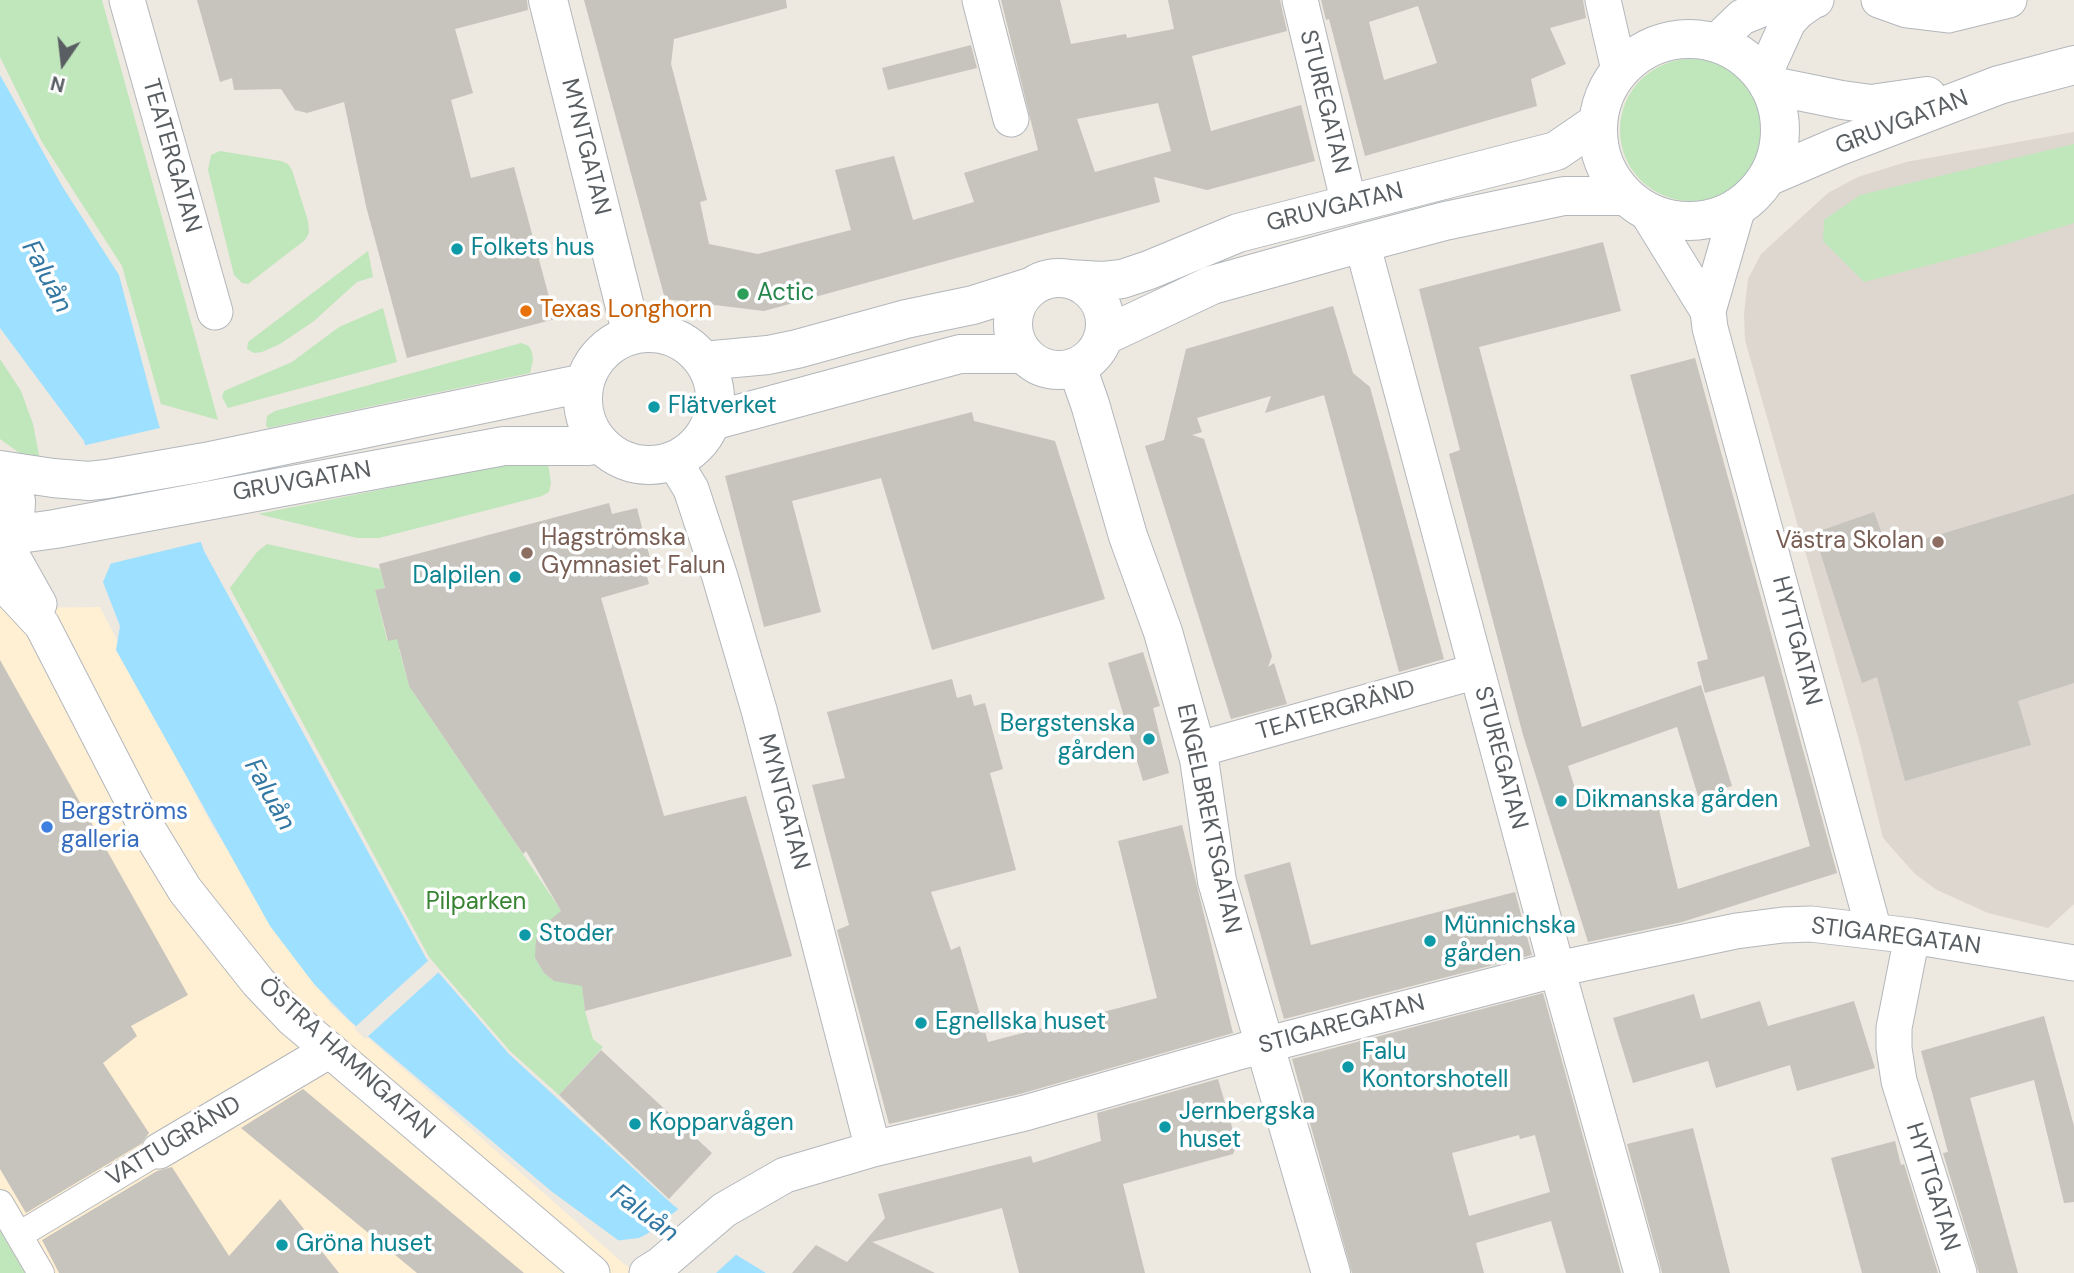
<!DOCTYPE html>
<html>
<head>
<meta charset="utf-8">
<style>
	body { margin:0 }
	#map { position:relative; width:2074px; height:1273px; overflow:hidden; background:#ede8e0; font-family:"DM Sans",sans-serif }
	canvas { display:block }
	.north { position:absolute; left:28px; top:28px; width:70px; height:70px; -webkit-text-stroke:5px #fff; paint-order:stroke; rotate:194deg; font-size:19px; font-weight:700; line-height:28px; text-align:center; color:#595e62 }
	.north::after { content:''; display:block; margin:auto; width:24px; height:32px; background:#595e62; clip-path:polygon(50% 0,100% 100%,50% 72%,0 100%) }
</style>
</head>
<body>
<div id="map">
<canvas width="2074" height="1273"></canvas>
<div class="north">N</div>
</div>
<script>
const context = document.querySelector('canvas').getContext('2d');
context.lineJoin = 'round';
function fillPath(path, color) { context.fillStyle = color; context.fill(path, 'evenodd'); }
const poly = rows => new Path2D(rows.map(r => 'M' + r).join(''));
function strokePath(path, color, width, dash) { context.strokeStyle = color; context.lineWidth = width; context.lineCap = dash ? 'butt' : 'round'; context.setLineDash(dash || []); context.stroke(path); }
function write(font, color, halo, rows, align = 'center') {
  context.font = font + ' "DM Sans",sans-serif'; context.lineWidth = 7; context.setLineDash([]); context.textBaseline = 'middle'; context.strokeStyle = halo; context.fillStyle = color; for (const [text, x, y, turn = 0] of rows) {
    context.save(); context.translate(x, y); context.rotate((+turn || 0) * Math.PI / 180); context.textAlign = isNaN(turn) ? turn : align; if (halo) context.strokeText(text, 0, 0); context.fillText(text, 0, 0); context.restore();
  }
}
fillPath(poly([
	[100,607,212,826,331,1005,624,1264,639,1273,0,1273,0,608]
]), '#ffefd3');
fillPath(poly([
	[2074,132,2074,904,2048,928,1988,913,1937,890,1915,874,1883,838,1860,744,1745,340,1744,314,1748,279,1761,254,1828,193,1858,177,1906,162]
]), '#ddd7cf');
fillPath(poly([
	[0,0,102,0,218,420,161,404,122,266,42,142,0,57],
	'1620 130a71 71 0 1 1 142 0a71 71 0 1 1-142 0Z',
	[2074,144,2074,223,1987,250,1864,282,1823,241,1824,220,1860,195],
	[220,151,281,161,288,164,292,170,308,221,309,233,305,240,248,284,242,283,234,275,208,170,211,155],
	[368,251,373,277,357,282,314,321,280,344,262,352,254,353,247,349,248,342],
	[383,308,397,362,228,408,222,397,224,391,292,362,339,327],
	[521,343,529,346,532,352,533,360,530,373,268,428,266,425,267,416,275,411],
	[0,359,21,391,33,424,41,465,35,464,0,439],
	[509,464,548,464,551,483,549,492,542,496,379,538,357,538,258,514],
	[267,544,380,569,385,588,375,590,387,640,411,635,414,645,399,649,409,686,562,912,535,958,544,973,554,981,582,983,585,1011,593,1039,603,1047,559,1095,510,1051,429,957,230,588,257,552],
	[0,1231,25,1273,0,1273]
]), '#c0e6bb');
fillPath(poly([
	[0,75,62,186,119,275,158,422,204,551,426,958,509,1054,672,1204,738,1256,766,1273,663,1273,551,1191,350,1021,314,984,270,926,116,650,120,626,103,582,111,563,84,441,0,328]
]), '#9ee0ff');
fillPath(poly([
	[164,427,204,541,109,564,82,446],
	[430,959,440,971,365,1039,354,1028],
	[681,1207,739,1252,716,1273,657,1273,614,1241,639,1238,647,1234]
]), '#ede8e0');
fillPath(poly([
	[197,0,527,0,528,10,455,29,473,93,451,100,471,178,514,167,555,319,407,358,366,206,344,102,307,113,295,110,281,89,234,90,232,78,220,82],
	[584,0,786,0,787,8,674,39,671,64,707,200,700,202,709,244,758,254,851,230,835,170,894,156,913,220,974,202,964,173,1038,150,1001,0,1060,0,1071,44,1126,34,1127,38,1174,29,1168,0,1280,0,1287,31,1192,56,1211,131,1301,105,1315,161,1207,190,1154,177,1160,202,764,311,665,299],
	[1158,103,1171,151,1095,172,1077,119],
	[1321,0,1583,0,1586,18,1550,28,1566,64,1531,79,1537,106,1365,156,1329,19,1326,20],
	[1418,6,1437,63,1384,80,1369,22],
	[971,45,977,68,888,90,882,68],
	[1603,242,1621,311,1479,347,1582,727,1701,685,1732,786,1698,796,1677,727,1568,766,1582,811,1655,793,1678,889,1810,846,1764,676,1705,693,1697,662,1708,659,1630,375,1695,358,1837,873,1682,922,1588,942,1523,735,1449,454,1460,450,1419,289],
	[1333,306,1353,373,1370,387,1444,659,1399,672,1324,395,1265,413,1271,396,1197,418,1202,432,1192,435,1204,439,1272,656,1268,667,1274,663,1287,704,1231,719,1145,446,1164,440,1186,349],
	[972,412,974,421,1055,441,1105,599,932,650,881,478,792,501,821,612,764,627,725,476],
	[2074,494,2074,683,2018,701,2031,745,1905,781,1877,677,1862,683,1814,533,1874,512,1888,550],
	[609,503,612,514,637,508,651,562,644,565,649,584,601,598,664,816,746,796,792,956,585,1011,582,986,554,981,544,973,535,958,536,939,544,925,561,911,526,851,523,854,409,686,397,639,388,641,375,590,385,588,379,564],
	[1143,652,1160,706,1153,708,1169,773,1143,781,1108,663],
	[0,660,188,995,131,1026,137,1036,103,1063,149,1133,141,1144,26,1213,0,1169],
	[952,679,957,698,971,694,974,706,985,703,1003,769,990,773,1016,870,931,892,951,950,960,946,988,1042,1157,998,1118,841,1182,825,1233,1033,1020,1094,889,1124,837,930,849,925,812,785,845,778,827,712],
	[1290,862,1311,945,1515,892,1532,955,1284,1019,1244,875],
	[1543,993,1621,1273,1566,1273,1551,1221,1476,1243,1484,1273,1352,1273,1292,1059],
	[1519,1135,1520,1139,1535,1135,1550,1192,1469,1216,1452,1153],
	[1694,994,1701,1019,1760,1001,1768,1026,1854,1001,1875,1068,1797,1091,1790,1065,1716,1088,1708,1061,1633,1083,1613,1018],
	[2044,1016,2074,1126,2074,1202,2064,1203,2034,1080,1970,1098,2018,1273,1979,1273,1943,1153,1948,1152,1921,1051],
	[601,1050,712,1153,669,1199,559,1095],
	[1218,1079,1237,1144,1233,1154,1123,1184,1145,1273,1019,1273,1002,1208,872,1242,935,1273,792,1273,816,1245,847,1262,885,1218,878,1194,1031,1156,1033,1163,1101,1141,1097,1113],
	[303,1089,524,1273,417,1273,241,1128],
	[1693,1128,1730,1273,1662,1273,1627,1144],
	[1895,1141,1901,1165,1904,1164,1938,1273,1862,1273,1831,1158],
	[172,1167,229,1256,280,1199,339,1273,59,1273,42,1240,157,1171]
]), '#c7c3bd');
const pedestrian = poly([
	[0,1203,41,1273],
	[19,1235,159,1151]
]);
const minor = poly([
	[127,0,215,312],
	[980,0,1011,119],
	[1300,0,1349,204],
	[1603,0,1619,70],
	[1879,0,1907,10,1948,15,2009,0],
	[1716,42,1742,17,1772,5,1816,0],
	[1763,77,1788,22,1797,12,1814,0],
	[1738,207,1708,311,1710,328,1874,931],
	[1647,212,1708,311],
	[1362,243,1557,969,1642,1273],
	[674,461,691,489,720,577,759,710,873,1149],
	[2,538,39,604],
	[0,580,42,625,143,821,185,890,258,982,293,1019,592,1273],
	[1196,750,1477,671],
	[1912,936,1894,1028,1894,1048,1899,1081,1959,1273],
	[159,1151,330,1050],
	[647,1273,660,1265,724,1210,785,1175,873,1149,1025,1113,1242,1051,1557,969,1736,931,1783,925,1811,924,1912,936,2074,963]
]);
const tertiary = poly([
	[548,0,632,335],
	[1077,367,1090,404,1128,536,1163,632,1199,759,1217,881,1331,1273]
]);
const secondary = poly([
	'1598 130a91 91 0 1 1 182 0a91 91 0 1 1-182 0Z',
	[1768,85,1842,100,1871,104,1927,96],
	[1767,177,1837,147,1999,85,2074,65],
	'1013 324a46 46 0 1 1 92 0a46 46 0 1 1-92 0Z',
	[1068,279,1103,281,1122,279,1149,270,1238,233,1556,151,1597,123],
	'583 399a66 66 0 1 1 132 0a66 66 0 1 1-132 0Z',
	[1104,336,1212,285,1362,243,1445,221,1564,196,1625,196],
	[703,361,768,355,797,349,906,319,973,305,1033,286],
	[712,421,960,354,1024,354],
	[0,470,53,478,89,481,107,479,205,462,584,383],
	[0,477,9,486,16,501,15,522,0,540],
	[5,536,55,529,504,446,588,446,600,444]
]);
strokePath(pedestrian, '#b3b7bc', 28);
strokePath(minor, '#b3b7bc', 37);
strokePath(tertiary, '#b3b7bc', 40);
strokePath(secondary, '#b2b7bc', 40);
strokePath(pedestrian, '#fff', 26);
strokePath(minor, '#fff', 35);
strokePath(tertiary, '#fff', 38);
strokePath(secondary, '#fff', 38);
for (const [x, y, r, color] of [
	[457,249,7,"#0f9aa8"],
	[743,294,7,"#2e9e5b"],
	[526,311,7,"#e8710a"],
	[654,407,7,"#0f9aa8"],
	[1938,542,7,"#8d6e63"],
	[527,553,7,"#8d6e63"],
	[515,577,7,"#0f9aa8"],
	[1149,739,7,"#0f9aa8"],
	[1561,801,7,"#0f9aa8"],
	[47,827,7,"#3f7fe0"],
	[525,935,7,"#0f9aa8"],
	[1430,941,7,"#0f9aa8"],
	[921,1023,7,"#0f9aa8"],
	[1348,1067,7,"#0f9aa8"],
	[635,1124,7,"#0f9aa8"],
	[1165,1127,7,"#0f9aa8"],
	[282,1245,7,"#0f9aa8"]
]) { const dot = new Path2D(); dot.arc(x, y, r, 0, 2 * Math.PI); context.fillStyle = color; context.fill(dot); strokePath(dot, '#fff', 2.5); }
write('24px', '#595e62', '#fff', [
	["STUREGATAN",1324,102,76],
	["GRUVGATAN",1902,123,-21],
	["MYNTGATAN",585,147,76],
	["TEATERGATAN",171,156,74],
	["GRUVGATAN",1335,208,-14],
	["GRUVGATAN",302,482,-10],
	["HYTTGATAN",1796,641,75],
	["TEATERGRÄND",1336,711,-16],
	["STUREGATAN",1500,758,75],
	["MYNTGATAN",783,802,75],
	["ENGELBREKTSGATAN",1208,819,78],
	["STIGAREGATAN",1896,937,7],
	["STIGAREGATAN",1342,1025,-15],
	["ÖSTRA HAMNGATAN",346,1059,42],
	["VATTUGRÄND",174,1142,-31],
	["HYTTGATAN",1932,1187,73]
]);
write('24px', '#0d838f', '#fff', [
	["Folkets hus",471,249],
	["Flätverket",668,407],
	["Dalpilen",501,577,"right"],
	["Bergstenska",1135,725,"right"],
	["gården",1135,753,"right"],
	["Dikmanska gården",1575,801],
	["Münnichska",1444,927],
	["gården",1444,955],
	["Stoder",539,935],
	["Egnellska huset",935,1023],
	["Falu",1362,1053],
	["Kontorshotell",1362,1081],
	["Jernbergska",1179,1113],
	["huset",1179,1141],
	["Kopparvågen",649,1124],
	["Gröna huset",296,1245]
], 'left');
write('24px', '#27864d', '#fff', [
	["Actic",757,294]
], 'left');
write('24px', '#c56008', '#fff', [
	["Texas Longhorn",540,311]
], 'left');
write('24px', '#785e54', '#fff', [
	["Hagströmska",541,539],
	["Gymnasiet Falun",541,567],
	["Västra Skolan",1924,542,"right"]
], 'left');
write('24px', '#366cbe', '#fff', [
	["Bergströms",61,813],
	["galleria",61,841]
], 'left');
write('24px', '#368230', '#fff', [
	["Pilparken",476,903]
]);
write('italic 26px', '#3377a3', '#fff', [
	["Faluån",46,277,62],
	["Faluån",269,795,61],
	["Faluån",644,1214,37]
]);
</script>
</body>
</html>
